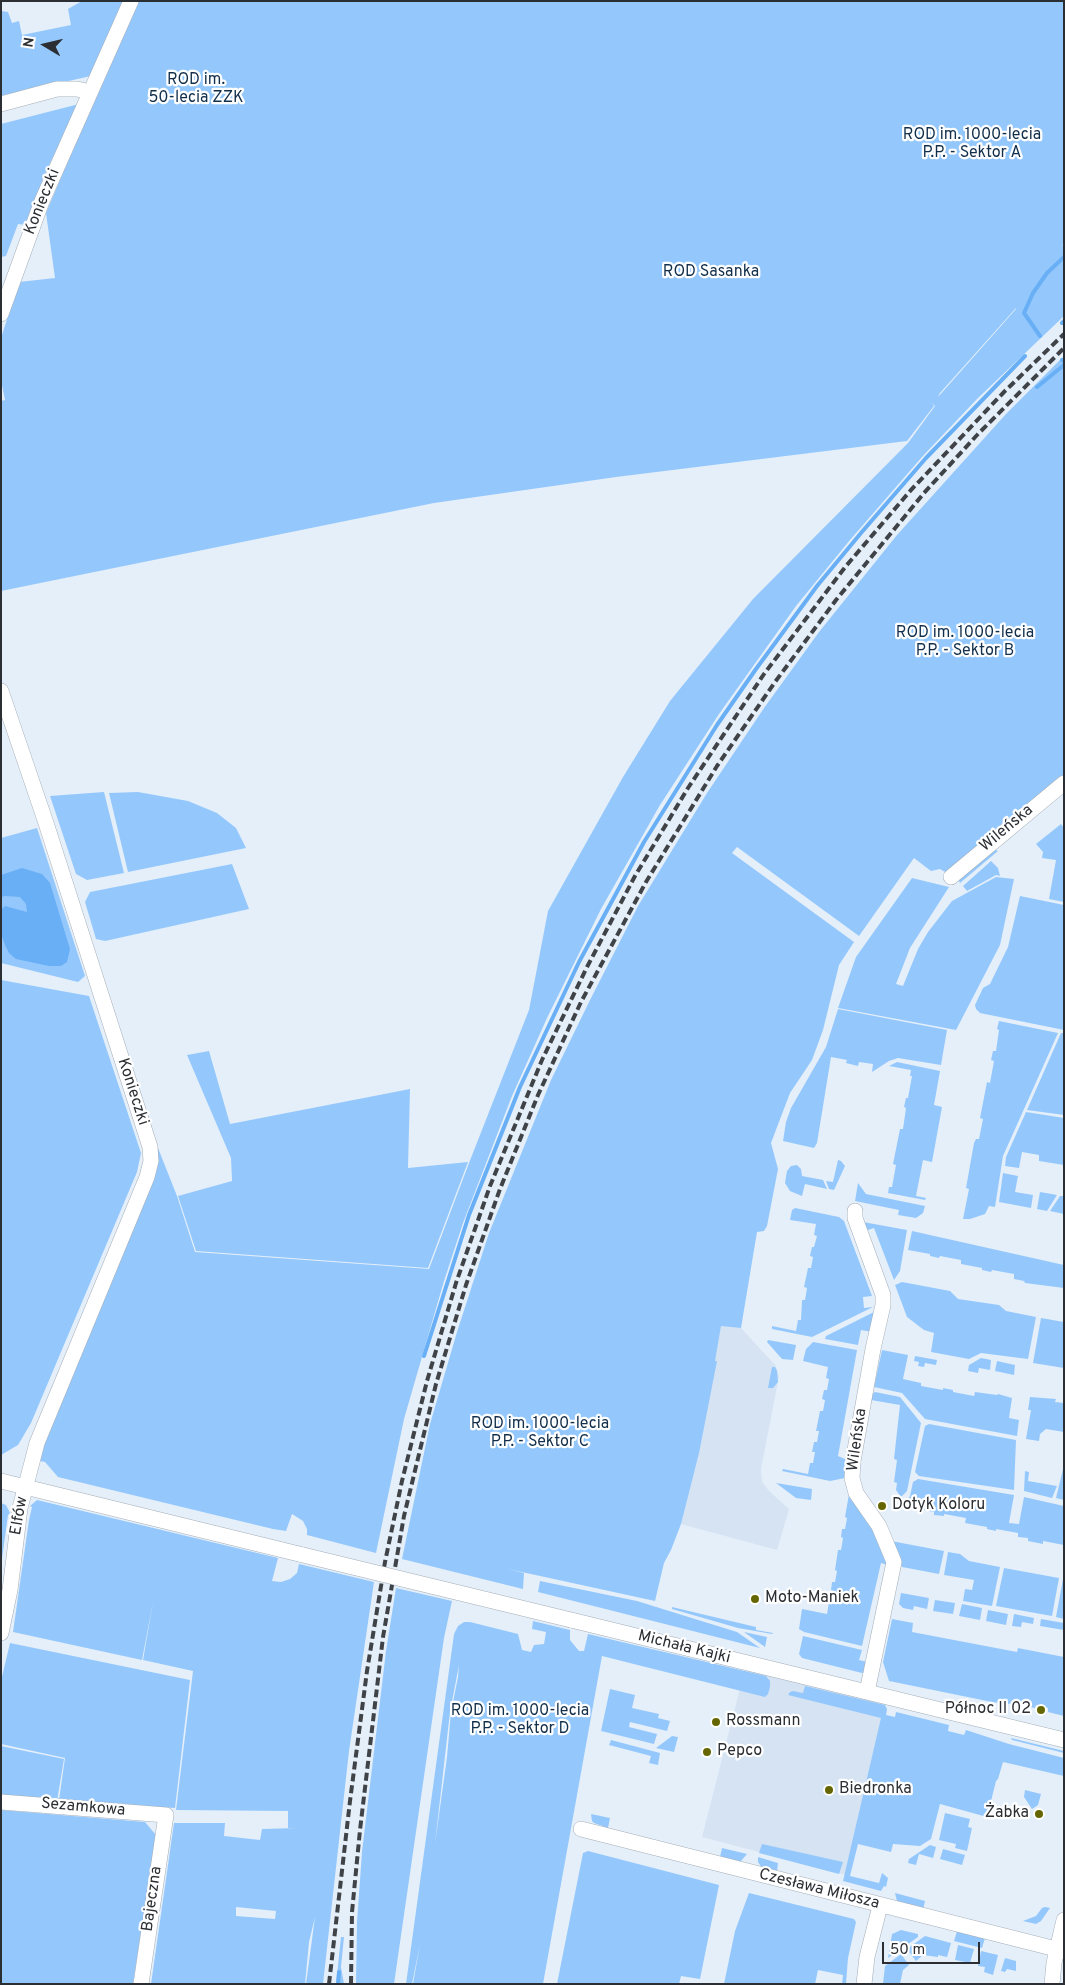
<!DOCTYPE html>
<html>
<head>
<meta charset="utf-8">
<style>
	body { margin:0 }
	#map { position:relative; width:1065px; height:1985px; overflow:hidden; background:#e5eff9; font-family:Overpass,sans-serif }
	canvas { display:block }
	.frame { position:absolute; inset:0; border:2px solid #2b2e32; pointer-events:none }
	.north { position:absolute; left:20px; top:20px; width:50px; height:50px; -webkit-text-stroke:4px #fff; paint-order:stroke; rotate:279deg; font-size:14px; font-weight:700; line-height:20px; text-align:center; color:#2b2e32 }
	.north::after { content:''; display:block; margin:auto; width:18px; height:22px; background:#2b2e32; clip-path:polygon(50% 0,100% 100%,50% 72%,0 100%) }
	.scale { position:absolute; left:882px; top:1942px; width:98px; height:22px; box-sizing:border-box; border:2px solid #2b2e32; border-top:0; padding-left:6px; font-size:15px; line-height:18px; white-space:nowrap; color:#2b2e32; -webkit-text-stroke:4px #fff; paint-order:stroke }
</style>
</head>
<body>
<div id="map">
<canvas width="1065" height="1985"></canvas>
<div class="frame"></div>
<div class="north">N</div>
<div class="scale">50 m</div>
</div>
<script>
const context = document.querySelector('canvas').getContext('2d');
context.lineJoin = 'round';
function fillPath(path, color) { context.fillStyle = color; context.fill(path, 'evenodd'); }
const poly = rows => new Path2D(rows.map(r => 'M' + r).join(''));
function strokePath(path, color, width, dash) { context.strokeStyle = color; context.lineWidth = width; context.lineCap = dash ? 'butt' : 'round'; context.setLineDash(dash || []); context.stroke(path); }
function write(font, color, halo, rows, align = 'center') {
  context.font = font + ' Overpass,sans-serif'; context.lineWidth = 4.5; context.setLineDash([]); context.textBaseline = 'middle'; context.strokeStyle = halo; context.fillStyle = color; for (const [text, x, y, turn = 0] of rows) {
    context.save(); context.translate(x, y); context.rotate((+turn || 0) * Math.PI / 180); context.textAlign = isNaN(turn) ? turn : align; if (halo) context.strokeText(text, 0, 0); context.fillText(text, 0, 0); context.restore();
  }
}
fillPath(poly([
	[721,1325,741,1328,776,1366,779,1376,761,1469,762,1482,769,1491,789,1509,777,1550,681,1524],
	[745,1669,885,1704,846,1875,702,1837]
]), '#d5e3f3');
fillPath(poly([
	[82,1,124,1,91,76,1,96,1,11,8,12,12,23,19,21,22,35,71,25,68,9],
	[136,1,1064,1,1064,241,1062,246,1064,244,1064,316,977,399,922,457,850,540,796,606,719,714,660,805,601,909,547,1018,512,1096,463,1223,444,1281,404,1419,376,1553,307,1535,307,1529,303,1521,292,1514,286,1531,273,1529,58,1477,45,1462,40,1461,46,1439,157,1169,156,1143,177,1196,195,1252,429,1269,469,1163,529,1010,548,911,623,777,670,701,753,599,908,443,935,406,932,403,934,406,907,441,616,477,434,503,1,591,1,401,5,400,1,380,1,338,19,282,55,278,46,213],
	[1016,308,1016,309,938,397,940,393],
	[79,104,44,176,26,225,18,224,6,256,1,257,1,124],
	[1064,356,1064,775,947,873,940,869,931,871,914,858,859,936,737,847,732,853,854,942,839,965,823,1030,812,1060,790,1093,771,1143,778,1169,767,1226,764,1231,757,1232,741,1328,721,1326,715,1361,717,1361,699,1453,681,1524,671,1550,664,1563,655,1601,508,1569,524,1573,523,1589,402,1559,430,1424,457,1332,489,1233,551,1080,590,1000,638,906,707,793,764,708,819,632,897,535,1006,414],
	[104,792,124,873,87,880,76,874,50,796],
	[138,792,188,801,217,813,236,828,246,848,128,872,109,793],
	[1061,824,1064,828,1064,902,1049,899,1056,860,1042,858,1043,852,1036,844],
	[37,828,85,976,78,982,1,963,1,838],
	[993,849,998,851,960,883,958,879],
	[991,861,998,868,1000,876,996,875,967,891,963,886],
	[232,864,249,909,105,941,96,939,85,902,90,892],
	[996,877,1014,879,1000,945,956,1030,838,1008,856,957,912,878,949,887,910,948,896,984,903,986,918,949,928,932,952,901],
	[1020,896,1064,905,1064,1030,980,1013,976,1009,975,1005,983,988,990,984,1008,947],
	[1,980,89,996,141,1153,137,1172,31,1423,18,1445,1,1455],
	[838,1009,947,1030,941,1065,898,1058,889,1061,872,1072,873,1064,859,1062,858,1066,846,1063,847,1060,831,1057,817,1143,814,1148,783,1141,786,1122,791,1108,826,1047],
	[999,1021,1058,1033,1003,1156,995,1207,989,1206,985,1214,970,1219,963,1219,969,1189,966,1188,974,1143,976,1139,979,1139,983,1119,980,1118,987,1082,990,1083,994,1061,991,1060,993,1051,996,1051,999,1030,997,1029],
	[1061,1033,1064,1033,1064,1115,1027,1110],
	[209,1051,230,1124,410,1089,408,1168,468,1162,428,1268,196,1251,178,1196,232,1181,231,1158,187,1055],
	[897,1062,940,1071,934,1105,942,1107,932,1162,923,1160,916,1196,926,1198,925,1200,888,1193,889,1187,892,1187,896,1165,893,1164,900,1129,903,1129,906,1108,904,1107,906,1098,908,1098,912,1076,910,1076,911,1070,889,1066],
	[1026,1112,1064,1118,1064,1165,1039,1161,1039,1155,1022,1152,1019,1168,1005,1166,1006,1157],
	[838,1160,841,1161,845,1166,834,1190,829,1189,826,1181,833,1182],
	[797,1165,801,1169,802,1176,823,1180,827,1189,805,1184,802,1196,790,1191,785,1183,787,1171,791,1166],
	[1003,1173,1018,1176,1015,1192,1033,1195,1031,1208,999,1202],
	[858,1183,866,1194,925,1206,923,1213,916,1218,898,1215,899,1210,855,1201],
	[1040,1192,1057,1195,1047,1211,1037,1209],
	[1060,1196,1064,1196,1064,1214,1050,1211],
	[795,1208,839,1217,844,1221,872,1296,863,1297,864,1308,873,1307,812,1337,772,1329,772,1326,796,1331,798,1320,801,1320,802,1300,805,1300,807,1288,804,1287,808,1268,811,1268,813,1257,810,1256,812,1247,814,1247,817,1236,814,1235,816,1224,790,1220,792,1210],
	[863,1222,907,1230,900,1271,894,1280,874,1228,865,1231],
	[912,1231,1064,1265,1064,1288,1025,1283,1024,1281,1014,1279,1014,1274,992,1270,991,1272,982,1270,982,1268,961,1264,961,1260,940,1256,939,1258,930,1256,930,1254,908,1250],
	[902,1282,950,1291,958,1299,999,1305,1006,1311,1036,1317,1028,1359,981,1353,969,1359,931,1352,934,1333,924,1330,907,1317,895,1285],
	[878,1310,872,1332,861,1330,858,1345,825,1339,826,1336],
	[1041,1318,1064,1322,1064,1368,1033,1363],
	[768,1340,796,1345,793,1360,782,1359,767,1342],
	[813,1342,857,1350,838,1456,847,1460,845,1478,830,1481,782,1471,783,1469,808,1474,810,1463,813,1463,815,1452,812,1452,814,1442,817,1442,819,1431,816,1431,820,1411,823,1411,825,1400,822,1399,824,1390,827,1390,829,1379,826,1378,828,1367,803,1361,806,1349],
	[882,1350,908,1355,903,1379,921,1383,921,1386,943,1390,943,1388,953,1390,953,1392,974,1396,975,1392,997,1395,998,1394,1012,1398,1009,1418,1019,1420,1017,1436,925,1419,902,1393,874,1387],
	[915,1356,937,1360,936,1365,925,1363,924,1367,918,1366,919,1362,914,1361],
	[981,1358,991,1360,990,1370,979,1368,978,1373,968,1371,969,1365],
	[997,1361,1015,1365,1014,1375,995,1371],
	[772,1367,775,1367,777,1371,778,1382,773,1388,768,1388],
	[875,1392,900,1397,921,1423,907,1491,901,1497,896,1490,897,1483,894,1482,897,1460,894,1459,900,1405,871,1400,872,1394],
	[1030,1397,1056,1399,1055,1402,1064,1403,1064,1432,1046,1429,1040,1434,1039,1441,1026,1439,1031,1410,1028,1410],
	[929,1424,1016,1440,1014,1490,919,1476,915,1472,925,1426],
	[1064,1465,1064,1500,1056,1498],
	[1025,1471,1029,1472,1028,1481,1057,1486,1052,1498,1024,1491],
	[918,1479,1014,1495,1009,1523,1019,1524,1024,1497,1064,1506,1064,1545,1043,1541,1043,1544,1028,1541,1028,1538,1018,1537,1018,1533,996,1529,996,1531,987,1529,987,1527,965,1523,966,1518,944,1514,944,1516,934,1515,934,1512,912,1508,912,1506,905,1504,910,1496,913,1482],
	[776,1483,812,1489,811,1500,796,1498],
	[849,1494,874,1530,888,1565,881,1563,862,1646,804,1632,799,1629,802,1609,827,1614,829,1602,832,1602,834,1591,831,1590,832,1582,835,1582,837,1571,835,1570,838,1550,841,1550,843,1538,841,1537,842,1529,845,1529,847,1518,845,1517],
	[37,1500,278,1558,272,1581,281,1582,290,1579,297,1573,299,1564,374,1582,349,1751,323,1984,306,1984,315,1917,309,1942,305,1984,151,1984,174,1823,225,1823,224,1836,260,1840,262,1829,297,1828,288,1828,288,1811,176,1810,193,1671,143,1660,153,1602,142,1660,13,1632,29,1520,32,1507,30,1506],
	[236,1907,276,1911,275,1919,236,1916],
	[1,1503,6,1505,10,1513,8,1515,1,1566],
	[891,1541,944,1551,939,1574,902,1567],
	[948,1552,960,1554,969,1561,1000,1567,992,1606,963,1601,965,1589,972,1590,974,1580,944,1575],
	[1004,1568,1059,1578,1052,1616,996,1606],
	[1063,1579,1064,1579,1064,1619,1056,1617],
	[540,1581,637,1601,737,1632,760,1648,538,1592],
	[396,1588,452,1601,444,1638,394,1984,356,1984,357,1922,362,1852,386,1651],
	[901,1593,929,1598,927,1609,914,1606,913,1610,903,1608,899,1604],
	[935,1600,955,1603,953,1614,933,1611],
	[962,1604,982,1608,980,1620,959,1616],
	[672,1607,756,1627,756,1630,773,1633,772,1634,738,1628,672,1609],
	[988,1610,1008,1614,1006,1625,986,1621],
	[1014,1614,1034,1618,1033,1624,1022,1622,1021,1627,1012,1626],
	[892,1619,913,1623,912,1632,1017,1652,1018,1648,1064,1657,1064,1716,1048,1712,1048,1708,1036,1705,1035,1708,1019,1705,992,1702,889,1681,883,1662],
	[1041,1619,1064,1623,1064,1630,1040,1626],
	[533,1621,570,1630,570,1640,579,1651,584,1651,588,1634,766,1676,770,1681,770,1687,768,1694,765,1697,602,1656,543,1984,413,1984,420,1944,412,1984,406,1984,454,1634,458,1626,464,1622,470,1622,518,1634,522,1650,531,1652,534,1645,544,1644,546,1632,532,1629],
	[459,1665,458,1677,451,1712,447,1757,435,1844,450,1712],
	[744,1632,767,1637,765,1647],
	[803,1636,862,1650,859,1660,867,1662,866,1674,802,1658,799,1654],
	[10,1643,190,1680,175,1808,59,1800,65,1758,1,1744,1,1681],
	[805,1686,885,1705,887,1709,886,1715,895,1717,896,1712,949,1725,948,1731,964,1735,966,1730,1009,1744,1064,1758,1064,1776,1003,1762,998,1779,996,1781,987,1817,940,1804,931,1839,920,1846,893,1844,891,1852,858,1844,850,1876,879,1883,882,1873,888,1878,886,1887,884,1886,881,1891,843,1881,881,1718,788,1695,790,1692,793,1691,803,1693],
	[610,1689,635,1695,632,1708,659,1714,658,1718,670,1721,667,1731,630,1722,629,1727,657,1734,654,1744,601,1731],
	[672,1736,678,1737,674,1752,656,1748],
	[1011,1738,1064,1751,1064,1753,1012,1740],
	[611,1740,660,1753,658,1765,649,1763,651,1756,609,1745],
	[1,1746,64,1759,57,1801,1,1796],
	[1025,1790,1041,1794,1038,1805,1032,1809,1024,1797],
	[1,1810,145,1822,156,1835,133,1984,1,1984],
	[945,1813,970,1819,968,1827,972,1828,967,1851,955,1848,956,1844,939,1840],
	[591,1814,610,1818,608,1828,594,1823,592,1821],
	[762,1844,843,1862,839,1874,759,1853],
	[930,1845,936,1847,933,1858,919,1854,916,1865,908,1863,909,1859],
	[722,1848,747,1854,741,1861,735,1861,720,1857],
	[943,1849,965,1855,962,1865,940,1859],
	[588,1851,719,1885,700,1979,681,1976,679,1984,557,1984,583,1853],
	[758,1857,778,1863,777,1872,762,1868,758,1862],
	[749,1893,854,1919,856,1922,848,1958,846,1984,842,1984,843,1975,818,1970,815,1984,724,1984,735,1931],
	[895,1893,925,1901,923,1910,897,1901],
	[1045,1907,1050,1908,1041,1921,1036,1924,1023,1921,1036,1916,1042,1908],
	[901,1930,918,1934,918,1937,888,1958,892,1934],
	[957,1931,985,1938,982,1948,954,1941],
	[925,1936,951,1943,947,1957,938,1955,938,1957,923,1955,916,1961,907,1949],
	[341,1937,344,1937,341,1967,344,1984,336,1984],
	[958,1945,974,1949,970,1963,955,1960],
	[981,1951,998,1955,993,1975,984,1972,985,1967,978,1966],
	[901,1954,909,1965,903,1970,900,1984,883,1984,885,1966],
	[1005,1958,1016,1961,1016,1971,1007,1969,1005,1972,1001,1971]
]), '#94c8fd');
fillPath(poly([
	[22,868,42,874,50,883,70,949,67,962,61,966,49,966,16,959,9,953,5,945,1,934,1,910,5,906,27,912,26,904,20,897,5,896,1,897,1,875]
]), '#69aff6');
strokePath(poly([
	[1062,323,1064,321],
	[1040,336,1024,313,1033,293,1047,273,1064,257],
	[1062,360,1064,361],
	[1037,387,1064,365],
	[424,1356,469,1215,520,1087,579,962,644,842,717,725,756,669,817,586,861,533,926,458,1025,356],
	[338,1984,339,1972]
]), '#69aff6', 4);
const minor = poly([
	[1,104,57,89,77,89,90,92],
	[1,314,42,201,131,1],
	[1,691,46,823,150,1147,151,1161,147,1177,37,1443,20,1508,10,1590,1,1633],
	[951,877,1064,783],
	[855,1211,855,1218,883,1295,883,1305,873,1349,853,1461,852,1478,856,1493,879,1526,894,1562,867,1692],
	[1,1481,303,1555],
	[571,1620,1064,1740],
	[1,1802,166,1815,141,1984],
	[581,1829,1064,1951],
	[864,1984,867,1957,880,1906],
	[1052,1984,1054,1963,1064,1920]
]);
strokePath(minor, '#a5aeb8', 16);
strokePath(minor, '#fff', 15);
strokePath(poly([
	[329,1984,350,1801,367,1671,385,1562,402,1481,427,1381,456,1283,490,1186,542,1060,587,967,635,876,688,788,764,674,846,566,911,490,1004,392,1064,334],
	[351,1984,352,1912,360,1830,383,1637,404,1516,436,1384,466,1285,500,1189,538,1095,581,1002,646,882,717,766,775,682,836,600,924,493,978,434,1064,348]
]), '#3f4347', 4, [8, 4]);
const minorBridge = poly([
	[303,1555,571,1620]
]);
strokePath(minorBridge, '#a5aeb8', 16, []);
strokePath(minorBridge, '#fff', 15);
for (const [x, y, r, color] of [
	[882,1506,5,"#656600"],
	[755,1599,5,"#656600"],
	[1041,1710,5,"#656600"],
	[716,1722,5,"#656600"],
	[707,1752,5,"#656600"],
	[829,1790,5,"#656600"],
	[1039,1814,5,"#656600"]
]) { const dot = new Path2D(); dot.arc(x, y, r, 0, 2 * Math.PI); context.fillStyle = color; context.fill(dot); strokePath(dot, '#fff', 2); }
write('16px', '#122f4b', '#fff', [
	["ROD im.",196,81],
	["50-lecia ZZK",196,99],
	["ROD im. 1000-lecia",972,136],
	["P.P. - Sektor A",972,154],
	["ROD Sasanka",711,273],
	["ROD im. 1000-lecia",965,634],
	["P.P. - Sektor B",965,652],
	["ROD im. 1000-lecia",540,1425],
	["P.P. - Sektor C",540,1443],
	["ROD im. 1000-lecia",520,1712],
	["P.P. - Sektor D",520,1730]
]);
write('16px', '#2b2e32', '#fff', [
	["Konieczki",43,202,-68],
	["Wileńska",1007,829,-40],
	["Konieczki",132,1092,72],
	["Wileńska",858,1440,-82],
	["Elfów",20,1516,-80],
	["Michała Kajki",684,1648,14],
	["Sezamkowa",83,1808,5],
	["Czesława Miłosza",819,1890,14],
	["Bajeczna",153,1899,-82]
]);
write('16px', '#2b2e32', '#fff', [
	["Dotyk Koloru",892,1506],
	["Moto-Maniek",765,1599],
	["Północ II 02",1031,1710,"right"],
	["Rossmann",726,1722],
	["Pepco",717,1752],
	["Biedronka",839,1790],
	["Żabka",1029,1814,"right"]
], 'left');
</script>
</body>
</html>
